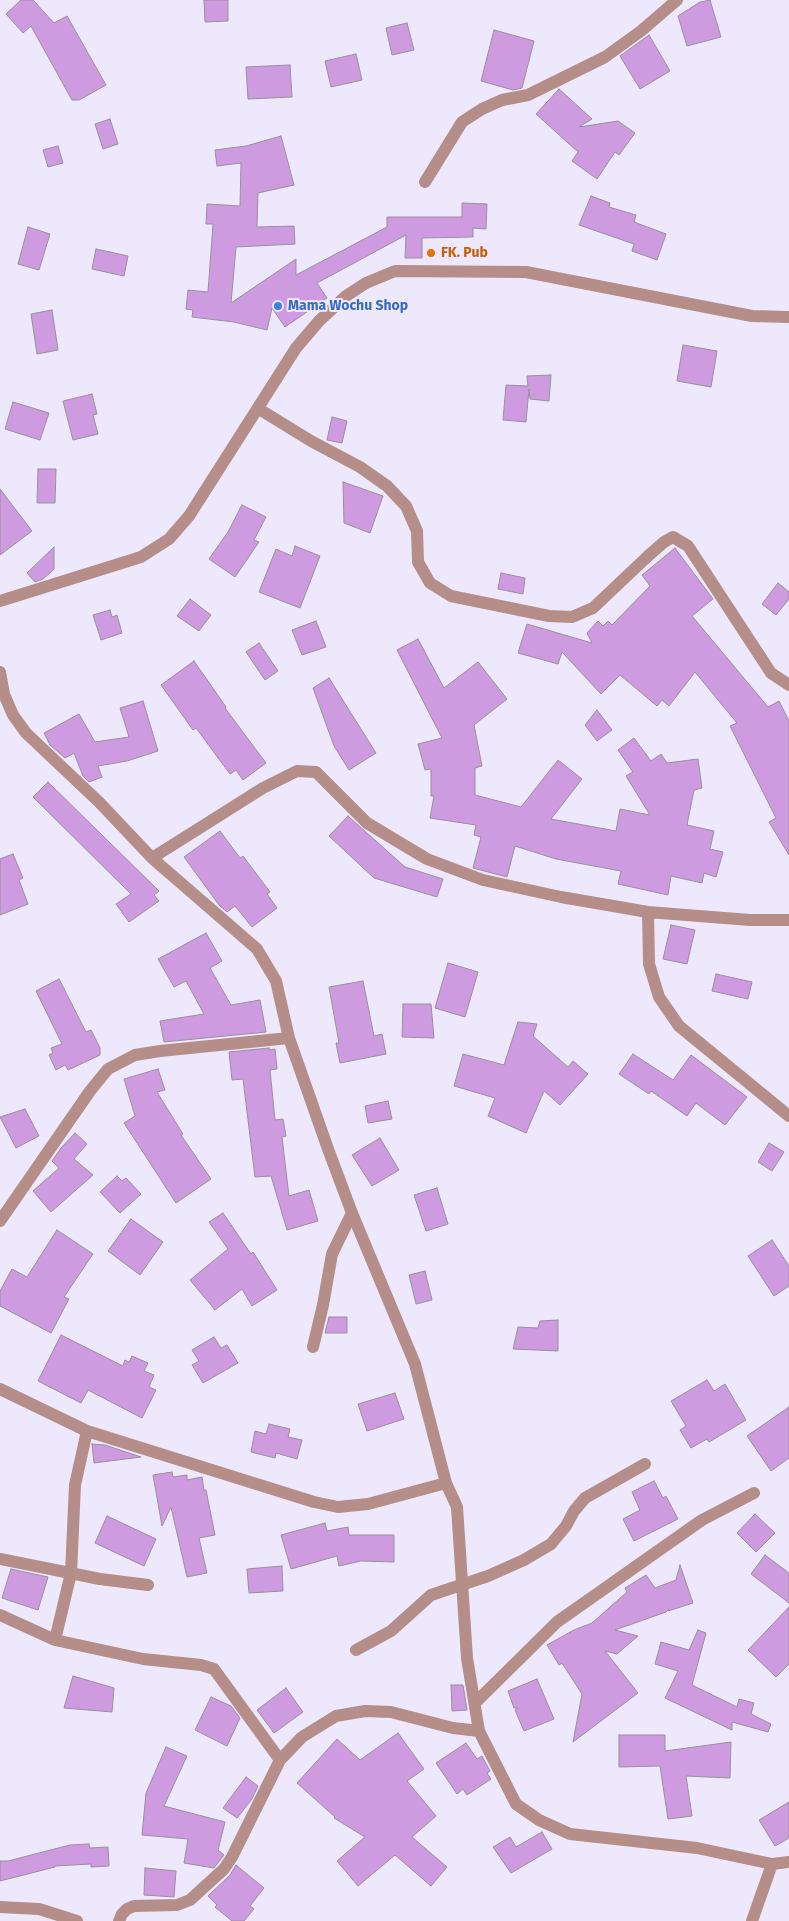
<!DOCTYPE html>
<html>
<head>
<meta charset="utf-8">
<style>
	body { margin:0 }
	canvas { display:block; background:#eee8fc }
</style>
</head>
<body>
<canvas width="789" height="1921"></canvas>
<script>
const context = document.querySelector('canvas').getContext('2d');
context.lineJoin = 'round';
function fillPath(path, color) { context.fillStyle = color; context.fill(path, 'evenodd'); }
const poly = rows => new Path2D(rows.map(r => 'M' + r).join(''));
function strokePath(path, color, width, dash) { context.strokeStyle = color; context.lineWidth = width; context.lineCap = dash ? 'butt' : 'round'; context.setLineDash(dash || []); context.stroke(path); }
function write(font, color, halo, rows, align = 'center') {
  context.font = font + ' "Fira Sans",sans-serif'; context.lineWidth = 4; context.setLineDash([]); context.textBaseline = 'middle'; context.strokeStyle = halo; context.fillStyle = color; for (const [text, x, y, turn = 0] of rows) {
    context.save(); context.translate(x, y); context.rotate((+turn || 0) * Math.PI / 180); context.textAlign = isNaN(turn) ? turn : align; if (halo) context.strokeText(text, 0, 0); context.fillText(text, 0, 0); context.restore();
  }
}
const building = poly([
	[21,0,33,0,54,23,67,16,106,85,79,100,72,100,31,26,23,33,6,14,21,0],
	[204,0,228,0,228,21,205,22,204,0],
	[710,0,721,37,687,46,678,16,700,2,710,0],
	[407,23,414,50,392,55,386,28,407,23],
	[494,30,534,41,522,88,513,90,481,81,494,30],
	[649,35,670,71,640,89,620,56,649,35],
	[356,54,362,80,331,87,325,61,356,54],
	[290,65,292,97,248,99,246,67,290,65],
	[559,89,592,119,579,127,618,121,635,133,619,155,615,152,597,179,572,161,578,152,536,114,559,89],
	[110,119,118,144,103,149,95,124,110,119],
	[281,136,294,185,258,193,257,227,294,226,295,244,236,247,231,303,296,259,296,275,387,227,387,217,462,217,462,203,487,204,486,229,473,228,473,237,422,238,422,258,405,258,406,235,317,283,327,298,285,327,272,308,267,330,234,322,192,317,193,310,186,309,188,290,208,292,213,224,206,224,207,204,240,206,241,163,217,166,215,150,246,146,281,136],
	[58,146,63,163,48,167,43,150,58,146],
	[591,196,610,203,609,207,636,215,634,222,666,234,657,260,632,251,634,244,579,225,591,196],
	[28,227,50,234,39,270,18,264,28,227],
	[96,249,128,256,124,276,92,269,96,249],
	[52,310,58,350,37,354,31,314,52,310],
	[683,345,717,351,711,387,677,381,683,345],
	[551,375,549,401,530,399,529,389,526,422,503,420,506,385,528,386,527,376,551,375],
	[92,394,97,414,93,415,98,434,73,440,63,401,92,394],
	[13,402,49,413,40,440,5,429,13,402],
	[332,417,347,421,342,443,327,440,332,417],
	[38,469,56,469,55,503,37,503,38,469],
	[343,482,383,496,370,533,344,523,343,482],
	[0,489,32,531,0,555,0,489],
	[242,505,266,517,254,540,259,542,235,577,209,559,228,532,242,505],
	[295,546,320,556,300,608,259,592,276,549,292,556,295,546],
	[54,547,54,569,43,579,35,582,27,573,54,547],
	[675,548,713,599,692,616,768,707,779,701,789,721,789,855,769,822,776,818,730,726,737,723,695,672,669,706,662,700,657,706,620,675,601,694,562,652,558,664,518,653,527,624,592,643,587,633,598,621,603,626,608,621,612,625,650,586,642,575,675,548],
	[501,573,525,578,523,594,498,589,501,573],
	[778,583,789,592,789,599,776,615,762,604,778,583],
	[190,599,211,615,199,631,177,616,190,599],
	[110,610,112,617,117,615,122,633,101,640,93,615,110,610],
	[316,621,326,647,302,655,292,630,316,621],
	[418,639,444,688,478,662,507,699,474,725,482,766,475,768,475,795,521,807,558,760,582,779,551,819,616,831,620,809,650,815,626,776,633,772,618,750,634,738,651,761,661,754,667,763,698,759,702,788,694,790,687,825,714,831,710,849,723,852,716,877,704,873,702,883,671,876,668,895,618,884,621,871,556,859,515,846,507,877,473,868,481,837,474,835,476,825,430,818,434,796,431,796,431,769,425,770,418,744,442,738,397,650,418,639],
	[259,643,278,671,265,680,246,652,259,643],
	[194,661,226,707,225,708,266,763,243,780,236,770,230,774,196,728,193,730,161,685,194,661],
	[329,678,376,753,349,770,334,746,313,688,329,678],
	[143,701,158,751,127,761,98,766,102,777,89,782,83,776,74,753,65,758,50,745,44,733,79,714,95,742,129,737,120,708,143,701],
	[597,710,612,730,597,741,585,725,597,710],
	[48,782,159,891,154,895,159,901,129,922,116,904,131,894,33,797,48,782],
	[348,816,405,867,443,879,437,897,374,878,329,836,348,816],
	[220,831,240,858,243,856,270,892,267,894,277,908,252,927,235,906,227,912,219,905,184,857,220,831],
	[13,854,23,878,19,880,28,904,0,915,0,859,13,854],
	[671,925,695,930,687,964,663,959,671,925],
	[206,933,222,961,210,968,231,1005,260,1000,266,1032,164,1042,160,1021,204,1014,186,981,174,987,158,959,206,933],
	[448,963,478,972,465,1017,435,1008,448,963],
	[716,974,752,982,748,999,712,991,716,974],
	[59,979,86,1032,91,1030,100,1048,100,1055,68,1070,65,1065,56,1070,49,1055,53,1053,51,1048,62,1044,36,991,59,979],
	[363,981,374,1036,382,1034,386,1054,340,1063,336,1043,339,1043,329,987,363,981],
	[403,1004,431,1004,434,1038,402,1037,403,1004],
	[518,1022,537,1024,533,1036,568,1067,573,1061,588,1074,560,1105,544,1091,526,1133,488,1116,495,1098,454,1086,463,1054,504,1065,518,1022],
	[269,1048,269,1050,275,1049,277,1069,270,1070,275,1120,283,1119,286,1136,282,1137,289,1196,309,1190,318,1221,287,1230,271,1176,255,1177,243,1079,232,1080,229,1052,269,1048],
	[633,1054,673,1080,691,1055,747,1097,725,1125,696,1103,687,1116,651,1091,649,1094,619,1074,633,1054],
	[158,1069,165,1090,157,1092,183,1134,181,1135,211,1179,176,1203,124,1123,135,1116,124,1079,158,1069],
	[388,1101,392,1119,368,1123,365,1106,388,1101],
	[25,1109,39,1136,16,1148,0,1117,25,1109],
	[75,1133,87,1144,74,1159,93,1175,51,1212,33,1191,59,1168,52,1161,61,1148,75,1133],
	[380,1138,399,1170,372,1186,352,1155,380,1138],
	[769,1143,784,1152,772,1171,758,1162,769,1143],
	[117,1176,122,1181,126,1178,141,1194,120,1213,100,1192,117,1176],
	[437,1188,448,1224,426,1231,414,1195,437,1188],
	[223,1213,251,1254,253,1252,277,1290,252,1306,242,1289,215,1310,190,1280,228,1249,209,1222,223,1213],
	[131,1219,163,1242,140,1275,108,1251,131,1219],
	[57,1230,93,1254,64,1297,69,1299,51,1333,0,1306,0,1291,12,1269,27,1277,57,1230],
	[772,1240,789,1266,789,1286,774,1296,748,1256,772,1240],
	[425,1271,432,1300,416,1304,409,1275,425,1271],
	[329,1317,347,1317,347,1333,325,1333,329,1317],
	[558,1320,558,1351,513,1349,518,1327,538,1328,540,1321,558,1320],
	[61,1335,123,1366,125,1360,129,1362,132,1356,148,1363,144,1371,154,1375,149,1387,156,1390,142,1418,88,1390,81,1403,38,1381,61,1335],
	[214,1337,221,1348,227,1345,238,1363,203,1383,192,1365,199,1361,192,1350,214,1337],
	[707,1380,714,1391,725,1384,746,1420,709,1442,707,1439,691,1448,680,1430,686,1426,671,1401,707,1380],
	[395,1393,404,1419,367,1431,358,1404,395,1393],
	[789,1407,789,1458,771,1471,747,1436,789,1407],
	[269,1424,290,1429,288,1437,302,1440,297,1459,276,1453,275,1458,251,1452,255,1431,266,1434,269,1424],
	[92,1444,105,1445,141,1457,94,1463,92,1444],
	[172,1472,173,1477,187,1475,187,1480,202,1477,204,1490,206,1490,215,1535,199,1538,207,1573,187,1577,171,1507,162,1526,153,1475,172,1472],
	[654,1481,663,1498,666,1496,678,1519,634,1541,623,1519,640,1510,632,1492,654,1481],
	[755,1514,775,1533,756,1552,737,1533,755,1514],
	[107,1516,156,1539,144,1566,95,1543,107,1516],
	[325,1523,327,1531,348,1527,349,1535,394,1535,394,1562,361,1561,339,1566,337,1556,291,1569,281,1535,325,1523],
	[765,1555,789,1573,789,1603,751,1574,765,1555],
	[680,1565,693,1603,668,1611,669,1609,666,1612,615,1630,638,1636,617,1654,605,1651,638,1693,573,1742,582,1694,562,1663,559,1665,547,1645,574,1630,592,1623,627,1592,625,1588,646,1575,655,1588,676,1580,680,1565],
	[282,1566,283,1591,249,1593,247,1569,282,1566],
	[11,1569,48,1577,38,1610,2,1598,11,1569],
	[789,1607,789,1664,776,1677,748,1650,789,1607],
	[698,1630,706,1633,692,1685,737,1707,739,1699,754,1703,751,1714,771,1724,768,1732,732,1722,732,1730,665,1698,678,1671,655,1664,661,1642,689,1650,698,1630],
	[73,1676,114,1688,112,1712,64,1708,73,1676],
	[537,1679,554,1719,524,1731,515,1710,518,1708,514,1708,508,1691,537,1679],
	[451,1685,463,1685,467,1710,452,1711,451,1685],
	[286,1688,303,1712,274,1733,257,1710,286,1688],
	[211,1697,231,1706,240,1718,227,1746,195,1730,211,1697],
	[398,1733,424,1769,407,1781,436,1816,412,1837,447,1867,431,1886,395,1855,358,1886,337,1861,365,1837,334,1818,335,1817,297,1783,337,1739,360,1760,398,1733],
	[619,1735,665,1735,665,1751,731,1742,730,1778,686,1776,692,1816,668,1819,660,1766,619,1767,619,1735],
	[466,1743,477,1759,482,1756,490,1771,487,1773,491,1779,467,1795,463,1789,457,1794,436,1763,466,1743],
	[166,1747,187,1756,164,1806,225,1822,218,1850,224,1855,214,1868,184,1863,188,1839,142,1835,146,1793,166,1747],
	[246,1777,258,1786,252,1799,237,1818,223,1808,246,1777],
	[789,1802,789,1838,775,1846,759,1820,789,1802],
	[542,1832,552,1849,511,1873,493,1847,510,1837,516,1847,542,1832],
	[89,1844,90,1848,108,1847,109,1866,91,1867,91,1864,55,1866,55,1867,0,1881,0,1861,8,1861,70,1845,89,1844],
	[236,1865,264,1888,250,1906,254,1909,244,1921,232,1921,215,1907,217,1905,208,1896,230,1875,236,1865],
	[145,1868,176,1871,174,1897,144,1895,145,1868]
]);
fillPath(building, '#ce9be0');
strokePath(building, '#9a8e9e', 1);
strokePath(poly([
	[425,182,462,122,482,109,502,100,528,95,605,57,641,31,677,0],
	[259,409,311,441,360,467,387,486,406,506,417,531,418,562,430,583,451,596,549,616,572,617,593,608,648,556,664,542,673,537,688,546,771,673,789,685],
	[0,601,141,557,169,539,189,516,296,348,319,321,346,296,366,283,395,271,526,272,752,316,789,317],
	[0,672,4,694,13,715,26,733,99,802,152,858,257,949,276,981,289,1038,328,1149,352,1213,415,1364,446,1483,457,1507,467,1658,479,1731,516,1804,539,1820,570,1834,697,1848,772,1864,789,1862],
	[152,858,263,788,297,771,316,772,367,823,427,859,483,880,561,897,648,912,750,920,789,920],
	[648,912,649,964,659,997,679,1026,789,1116],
	[0,1221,90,1091,108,1069,135,1055,160,1051,289,1038],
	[313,1347,323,1305,332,1254,352,1213],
	[0,1389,87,1431,314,1502,338,1507,368,1504,446,1483],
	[0,1559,100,1579,148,1585],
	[0,1615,55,1640,143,1659,201,1665,214,1669,280,1760],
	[55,1640,71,1573,75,1485,87,1431],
	[356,1650,391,1631,431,1595,488,1576,524,1560,551,1544,566,1526,574,1511,585,1498,645,1464],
	[475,1703,557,1622,702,1520,754,1493],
	[0,1907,39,1909,77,1921],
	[119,1921,122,1914,127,1909,134,1906,177,1905,190,1900,224,1869,232,1857,280,1760,302,1737,336,1716,365,1711,391,1712,453,1728,479,1731],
	[752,1921,772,1864]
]), '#b58d89', 12);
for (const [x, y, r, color] of [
	[431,253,5,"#e8710a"],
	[278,306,5,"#3f7fe0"]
]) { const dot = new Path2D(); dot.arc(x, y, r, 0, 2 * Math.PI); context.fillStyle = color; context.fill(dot); strokePath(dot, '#eee8fc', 2); }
write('bold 14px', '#c56008', '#eee8fc', [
	["FK. Pub",441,253]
], 'left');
write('bold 14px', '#366cbe', '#eee8fc', [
	["Mama Wochu Shop",288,306]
], 'left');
</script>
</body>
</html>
